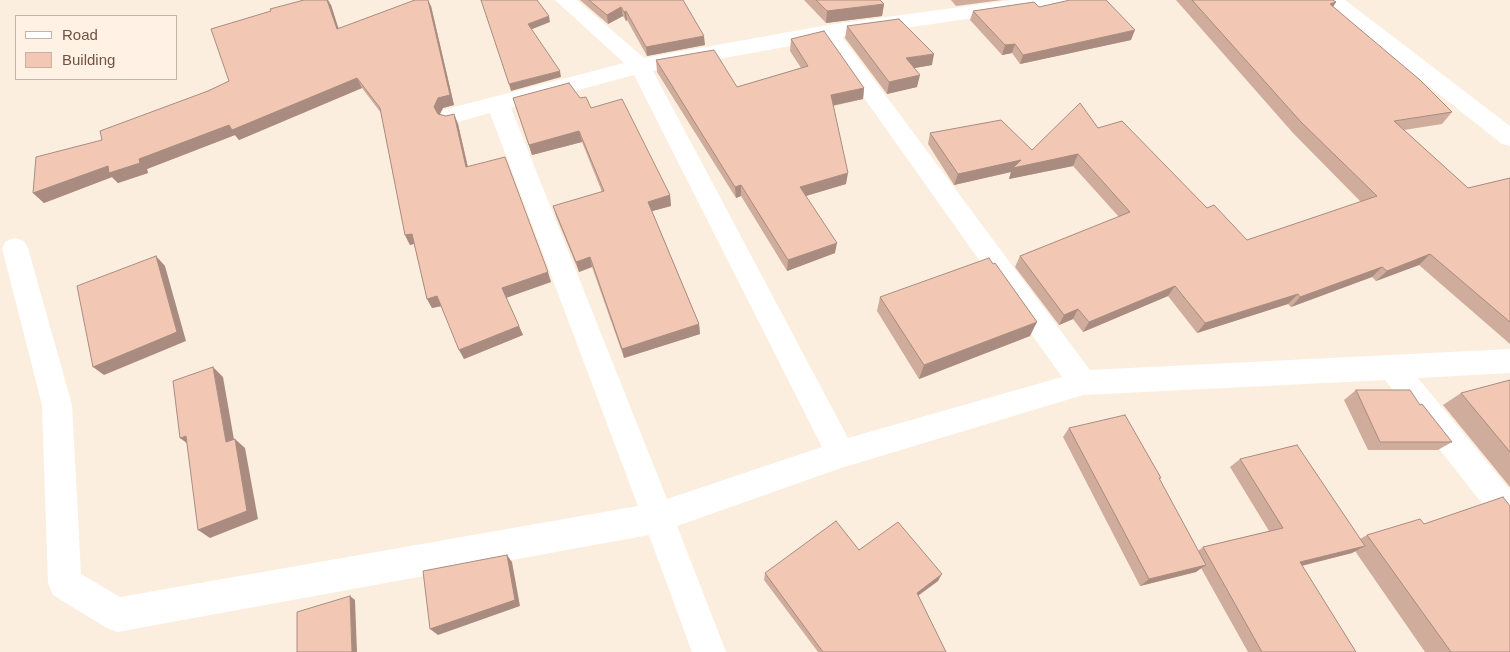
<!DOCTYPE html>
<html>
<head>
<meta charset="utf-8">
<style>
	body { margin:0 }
	#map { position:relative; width:1510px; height:652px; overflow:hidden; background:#fceede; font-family:Arial,sans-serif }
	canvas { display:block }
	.legend { position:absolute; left:15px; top:15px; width:162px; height:65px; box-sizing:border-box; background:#fff2e4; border:1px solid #c7b2a5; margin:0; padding:6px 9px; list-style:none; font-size:15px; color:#725246 }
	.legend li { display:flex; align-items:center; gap:10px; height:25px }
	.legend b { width:25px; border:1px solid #c7b2a5 }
</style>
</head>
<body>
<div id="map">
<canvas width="1510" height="652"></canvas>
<ul class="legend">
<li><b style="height:6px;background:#fff"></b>Road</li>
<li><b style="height:14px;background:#f2c8b5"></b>Building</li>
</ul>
</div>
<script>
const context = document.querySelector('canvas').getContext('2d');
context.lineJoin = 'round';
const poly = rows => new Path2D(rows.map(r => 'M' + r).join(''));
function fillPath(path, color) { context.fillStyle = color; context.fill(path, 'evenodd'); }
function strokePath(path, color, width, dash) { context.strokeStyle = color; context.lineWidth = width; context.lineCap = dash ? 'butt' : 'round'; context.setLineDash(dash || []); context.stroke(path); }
fillPath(poly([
	[555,0,577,0,644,58,828,25,1012,0,1067,0,1064,4,1057,6,842,37,1090,370,1510,349,1510,373,1418,378,1510,490,1510,529,1499,525,1385,380,1083,395,841,468,677,526,726,652,692,652,649,535,117,632,105,627,53,595,48,583,42,405,2,248,6,241,15,238,24,241,28,248,72,405,81,574,120,597,638,506,490,113,451,124,443,122,440,116,443,110,624,63,555,0],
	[823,40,1062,377,848,438,653,71,823,40],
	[634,75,822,447,667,499,511,108,634,75],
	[1322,0,1345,0,1510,126,1510,146,1502,144,1325,4,1322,0]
]), '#fff');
fillPath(poly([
	[580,0,683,0,705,45,647,56,627,20,626,21,623,16,608,24],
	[804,0,880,0,884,4,882,16,826,23],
	[951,0,1002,0,956,6],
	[1176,0,1333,0,1336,2,1333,7,1452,112,1442,124,1404,130,1468,188,1510,178,1510,344,1419,265,1376,281,1372,277,1291,307,1288,304,1197,333,1168,296,1083,332,1073,319,1059,325,1015,267,1020,256,1119,217,1073,166,1009,179,1011,172,954,185,928,144,930,133,1032,150,1098,128,1207,208,1247,240,1361,202,1293,133],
	[331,5,338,28,431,6,454,105,443,108,440,114,446,116,454,114,458,124,468,167,551,282,506,297,523,335,464,359,441,306,432,308,427,299,414,244,410,245,405,235,381,113,362,88,239,140,235,135,147,169,148,173,118,183,112,177,44,203,33,193,102,140,229,81],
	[1039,7,1131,40,1020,64,1012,53,1002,55,970,20,973,11],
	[847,26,932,65,914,68,917,87,887,94,845,38],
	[791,39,864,88,863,99,833,106,846,184,806,196,835,253,787,271,741,196,736,198,657,72,656,60,737,87,801,68,790,51],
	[513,98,580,98,591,108,670,195,671,206,652,211,699,324,700,334,624,358,592,267,579,272,556,216,553,206,602,192,582,142,532,155],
	[880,297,1030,336,919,379,877,311],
	[1510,380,1510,487,1443,405,1461,393],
	[1356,390,1420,405,1452,442,1438,450,1368,450,1344,400],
	[1069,428,1159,480,1198,551,1203,547,1269,531,1230,467,1240,459,1360,539,1367,535,1510,652,1425,652,1355,551,1352,553,1302,566,1356,652,1248,652,1201,568,1196,572,1140,586,1063,437],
	[859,550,938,581,918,596,946,652,818,652,764,580,765,573]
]), '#d0ac9c');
fillPath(poly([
	[327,0,328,0,331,5,342,39,337,29],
	[428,0,431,6,454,105,443,108,438,117,434,107],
	[1336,2,1328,14,1330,4],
	[884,4,882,16,826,23,827,11],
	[621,7,623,16,608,24,607,15],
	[626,11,627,20,626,21,624,12],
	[549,16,550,22,530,30,528,24],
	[1135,30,1131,40,1020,64,1023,55],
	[704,36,705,45,647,56,646,47],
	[1015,44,1012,53,1002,55,1005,45],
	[934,54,932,65,904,70,906,58],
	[560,71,561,77,511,91,509,84],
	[920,75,917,87,887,94,889,82],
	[357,78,362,88,239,140,235,135,147,169,148,173,118,183,112,177,44,203,33,193,108,166,139,159,229,125],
	[864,88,863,99,830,106,831,95],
	[454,114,458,124,470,177,466,167],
	[579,131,582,142,532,155,529,145],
	[1078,154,1073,166,1009,179,1011,172,954,185,958,174,1021,160],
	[848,173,846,184,799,198,800,187],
	[741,185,741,196,736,198,735,187],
	[670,195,671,206,649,212,648,202],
	[412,234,417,243,410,245,405,235],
	[837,243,835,253,787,271,788,260],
	[1430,254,1419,265,1376,281,1387,271],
	[156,256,165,266,186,341,104,375,93,367],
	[590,257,592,267,579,272,576,262],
	[1382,267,1372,277,1291,307,1300,297],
	[548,272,551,282,506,298,502,288],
	[1175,286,1168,296,1083,332,1089,322],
	[1298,294,1288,304,1197,333,1205,323],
	[437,296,442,306,432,308,427,299],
	[1078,309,1073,319,1059,325,1064,315],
	[1037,322,1030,336,919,379,924,365],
	[699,324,700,334,624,358,622,349],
	[519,326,523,335,464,359,459,350],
	[213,367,223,377,236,451,226,442],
	[186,436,192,447,180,438],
	[235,439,245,448,258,519,210,538,198,530],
	[1365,546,1352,553,1288,569,1300,562],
	[507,555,512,562,520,606,438,635,430,629],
	[1206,565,1196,572,1140,586,1149,579],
	[942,574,938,581,913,599,917,593],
	[350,596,355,600,357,652,352,652]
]), '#a98c7f');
const building = poly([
	[304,0,327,0,337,29,415,0,428,0,450,95,438,98,434,107,438,114,446,116,454,114,466,167,505,157,548,272,502,288,519,326,459,350,437,296,427,299,412,234,405,235,380,108,357,78,232,130,229,125,139,159,140,163,109,173,108,166,33,193,36,157,102,140,100,131,208,91,229,81,211,29,271,11,270,9,304,0],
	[481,0,537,0,549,16,528,24,560,71,509,84,481,0],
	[589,0,683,0,704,36,646,47,626,11,624,12,621,7,607,15,589,0],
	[816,0,880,0,884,4,827,11,816,0],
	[1070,0,1106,0,1135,30,1023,55,1015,44,1005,45,973,11,1034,2,1039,7,1070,0],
	[1192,0,1333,0,1336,2,1330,4,1420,80,1452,112,1394,121,1468,188,1510,178,1510,322,1430,254,1387,271,1382,267,1300,297,1298,294,1205,323,1175,286,1089,322,1078,309,1064,315,1020,256,1130,212,1078,154,1013,168,1021,160,958,174,930,133,1001,120,1032,150,1080,103,1098,128,1122,121,1207,208,1214,205,1247,240,1377,196,1301,122,1192,0],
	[899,19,934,54,906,58,920,75,889,82,847,26,899,19],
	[824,31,864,88,831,95,848,173,800,187,837,243,788,260,741,185,735,187,656,60,714,50,737,87,808,66,791,39,824,31],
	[569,83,580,98,586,97,591,108,622,99,670,195,648,202,699,324,622,349,590,257,576,262,553,206,604,191,579,131,529,145,513,98,569,83],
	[156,256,177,332,93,367,77,286,156,256],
	[989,258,993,264,995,263,1037,322,924,365,880,297,989,258],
	[213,367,226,442,235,439,247,511,198,530,186,436,180,438,173,381,213,367],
	[1510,380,1510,452,1461,393,1510,380],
	[1356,390,1410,390,1420,405,1422,404,1452,442,1380,442,1356,390],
	[1125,415,1161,478,1159,478,1206,565,1149,579,1069,428,1125,415],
	[1297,445,1365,546,1300,562,1356,652,1262,652,1203,547,1283,528,1240,459,1297,445],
	[1503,497,1510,506,1510,652,1451,652,1367,535,1420,519,1424,524,1503,497],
	[836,521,859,550,898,522,942,574,917,593,946,652,823,652,765,573,836,521],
	[507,555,515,600,430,629,423,571,507,555],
	[350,596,352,652,297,652,297,612,350,596]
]);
fillPath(building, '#f2c8b5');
strokePath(building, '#a98c7f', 1);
</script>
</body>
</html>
